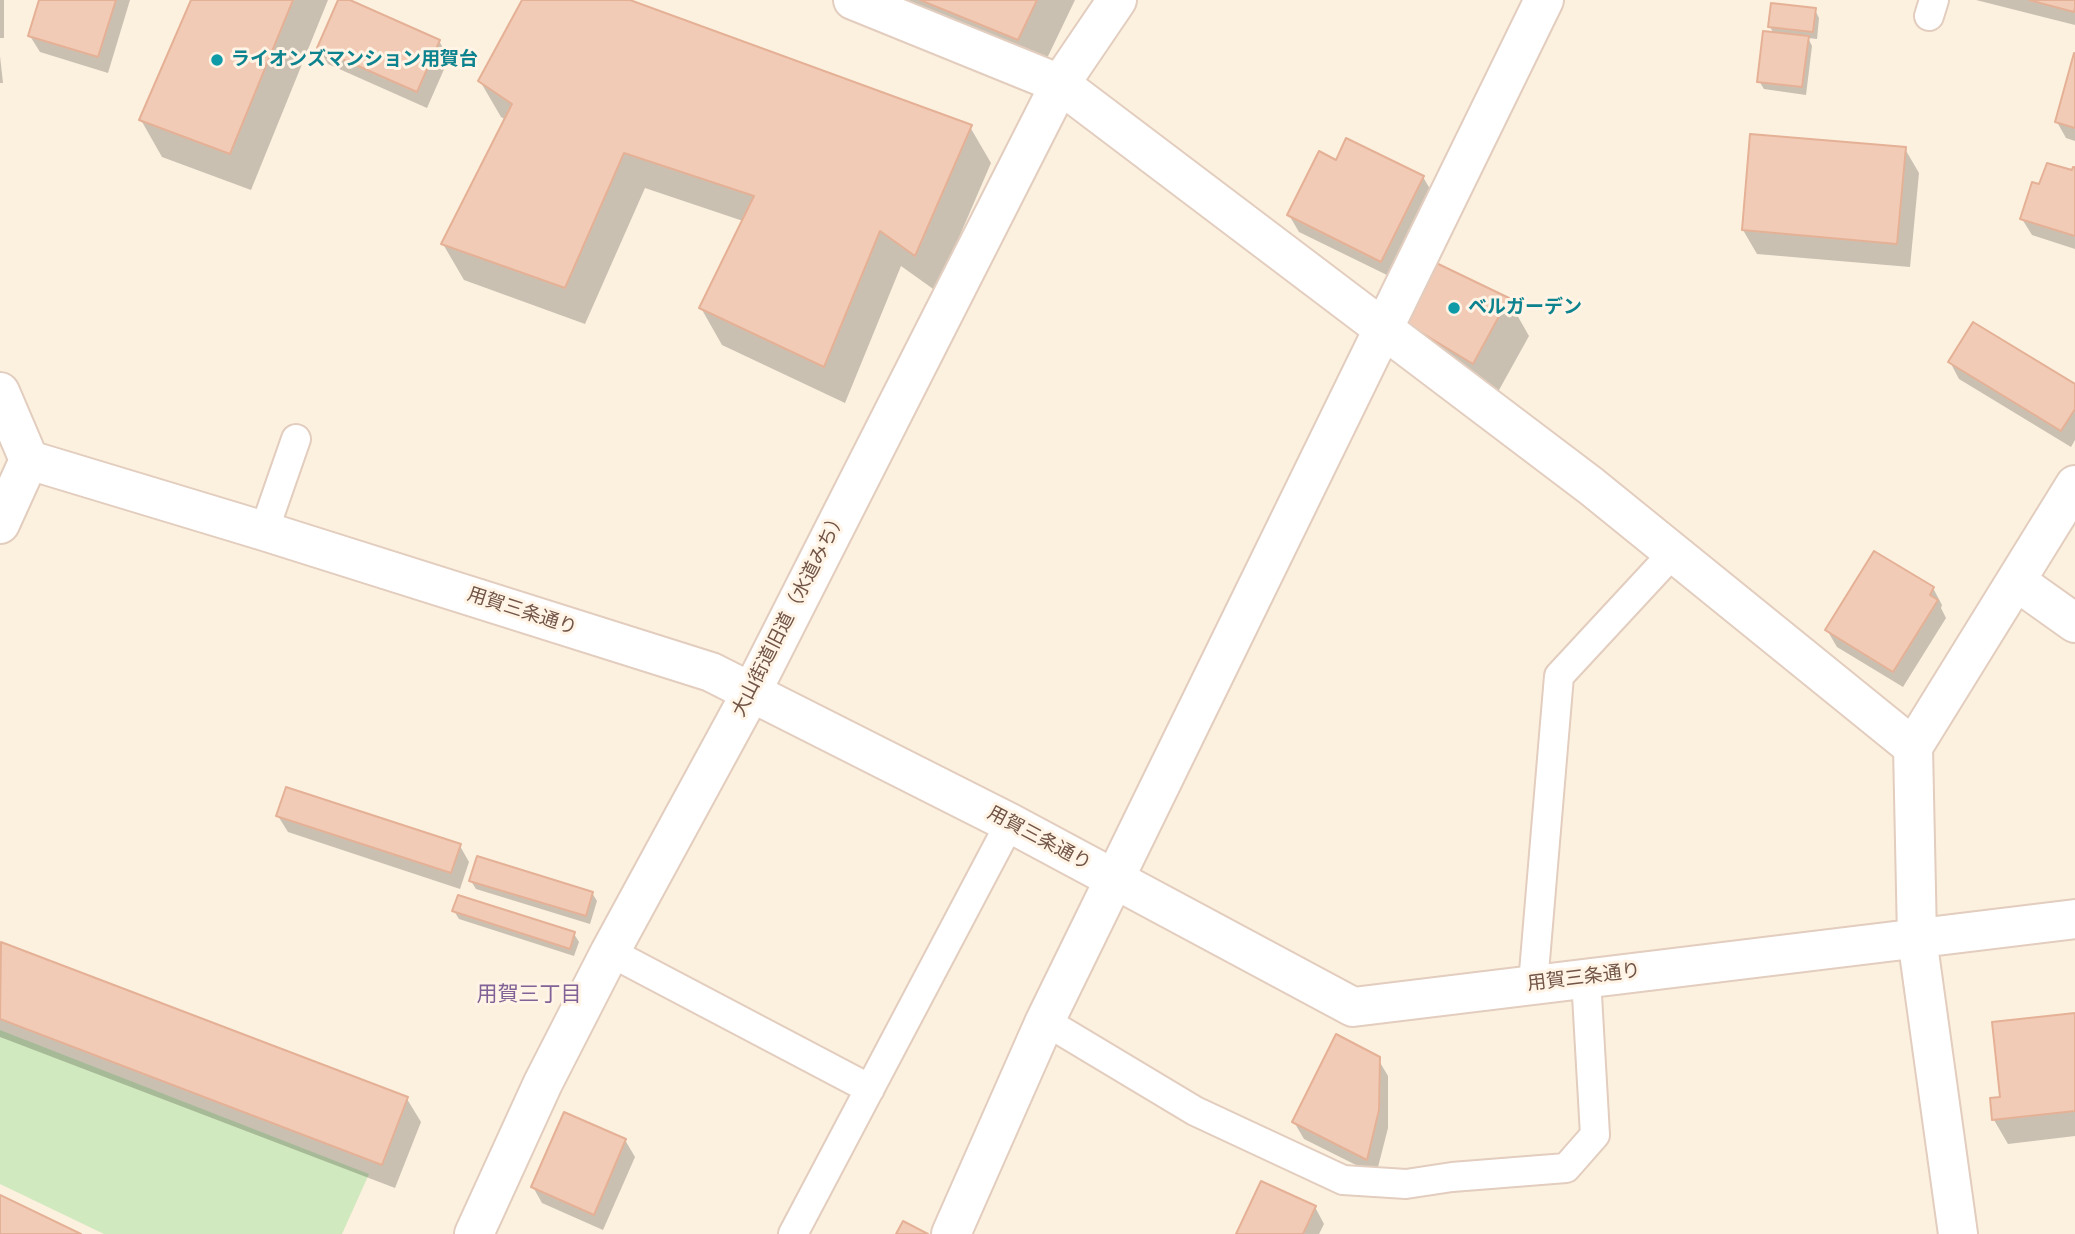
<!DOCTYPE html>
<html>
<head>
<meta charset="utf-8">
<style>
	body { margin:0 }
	canvas { display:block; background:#fcf0df }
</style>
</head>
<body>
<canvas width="2075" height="1234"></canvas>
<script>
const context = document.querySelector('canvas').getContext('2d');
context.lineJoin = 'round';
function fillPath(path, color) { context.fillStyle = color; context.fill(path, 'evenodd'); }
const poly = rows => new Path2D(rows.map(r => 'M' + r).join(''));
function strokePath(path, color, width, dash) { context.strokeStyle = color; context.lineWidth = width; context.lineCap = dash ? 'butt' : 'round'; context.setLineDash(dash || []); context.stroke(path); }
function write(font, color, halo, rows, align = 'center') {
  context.font = font + ' "DejaVu Sans","Noto Sans JP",sans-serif'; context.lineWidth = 6; context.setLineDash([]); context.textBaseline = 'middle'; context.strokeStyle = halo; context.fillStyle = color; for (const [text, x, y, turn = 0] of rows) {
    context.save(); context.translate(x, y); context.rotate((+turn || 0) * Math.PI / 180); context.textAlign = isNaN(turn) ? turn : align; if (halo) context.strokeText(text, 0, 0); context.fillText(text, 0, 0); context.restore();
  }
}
fillPath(poly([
	[0,1030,369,1174,342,1234,104,1234,0,1184]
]), '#d1e9be');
fillPath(poly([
	[0,0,4,0,4,38,0,38],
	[41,0,130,0,108,73,40,52,30,36],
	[193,0,328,0,251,190,162,157,141,120],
	[340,0,346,0,439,41,449,58,427,108,328,64,319,48],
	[524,0,625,0,970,127,991,163,936,291,901,266,845,403,722,345,701,308,743,221,645,188,585,324,464,280,443,244,506,120,501,117,480,81],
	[855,0,1075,0,1039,75],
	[1976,0,2075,0,2075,25],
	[1815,10,1819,18,1817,39,1808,38,1812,46,1806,95,1764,89,1759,81,1774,34,1770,27],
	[0,56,3,83,0,83],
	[2075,56,2075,141,2066,138,2057,122],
	[1905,149,1919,173,1910,267,1757,254,1743,230],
	[2075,169,2075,249,2032,235,2022,219,2040,186,2073,173],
	[1423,177,1433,194,1391,277,1299,232,1289,215],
	[1508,299,1529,336,1494,399,1401,319],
	[1950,362,2075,386,2075,440,2071,447,1959,379],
	[1933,588,1942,605,1941,608,1946,618,1903,687,1837,647,1827,630],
	[278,816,460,846,469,862,460,889,288,832],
	[471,881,592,893,597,901,590,924,476,889],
	[454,911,574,934,579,942,574,956,459,919],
	[2,944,407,1099,421,1122,395,1188,0,1037,0,950],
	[2075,1015,2075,1136,2008,1144,1994,1120,2002,1098],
	[1378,1059,1388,1076,1388,1128,1376,1175,1304,1139,1294,1122],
	[625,1140,635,1157,603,1230,542,1203,533,1187],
	[1315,1207,1324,1224,1319,1234,1238,1234]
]), '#0003');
const building = poly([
	[39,0,116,0,98,57,28,36,39,0],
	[191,0,293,0,230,154,139,120,191,0],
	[338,0,350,0,440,40,417,92,317,48,338,0],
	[522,0,630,0,972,125,915,256,880,231,824,367,699,308,754,196,624,153,565,288,441,244,512,104,478,81,522,0],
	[920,0,1037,0,1018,40,920,0],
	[2029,0,2075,0,2075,7,2074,12,2029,0],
	[1771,3,1816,8,1813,32,1768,27,1771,3],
	[1763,31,1809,36,1802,87,1757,82,1763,31],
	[2074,53,2075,54,2075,128,2055,122,2074,53],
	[1750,134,1906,147,1897,244,1742,230,1750,134],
	[1346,138,1424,176,1381,262,1287,215,1319,151,1336,160,1346,138],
	[2047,163,2072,170,2073,167,2075,167,2075,236,2020,219,2032,182,2039,184,2047,163],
	[1430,260,1509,298,1473,364,1399,319,1430,260],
	[1973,322,2075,384,2075,409,2061,431,1948,362,1973,322],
	[1874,551,1934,587,1930,595,1938,600,1893,672,1825,630,1874,551],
	[286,787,461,844,451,873,276,816,286,787],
	[477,856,593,892,586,916,469,881,477,856],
	[458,895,575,932,570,949,452,911,458,895],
	[1,942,408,1097,382,1165,0,1019,1,942],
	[2075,1013,2075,1111,1992,1120,1990,1098,2000,1097,1992,1022,2075,1013],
	[1336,1034,1380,1057,1379,1110,1367,1160,1292,1122,1336,1034],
	[564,1112,626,1139,594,1215,531,1187,564,1112],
	[1261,1181,1316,1206,1303,1234,1236,1234,1261,1181],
	[0,1195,81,1234,0,1234,0,1195],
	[903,1221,928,1234,896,1234,903,1221]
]);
fillPath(building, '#f2cbb6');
strokePath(building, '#e5b196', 2);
const lane = poly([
	[1929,16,1934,0],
	[264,531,296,439],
	[610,952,870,1089],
	[1533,984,1559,676,1673,553],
	[1045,1021,1195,1111,1343,1180,1406,1184,1452,1177,1566,1168,1595,1135,1586,978],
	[793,1234,1010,823]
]);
const street = poly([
	[853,0,1060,84,1591,486,1913,747,1917,938,1958,1234],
	[0,392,29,460,0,524],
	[29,460,264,531,711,672,1010,823,1353,1007,2075,919],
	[2016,581,2075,623],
	[1913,747,2075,485],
	[474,1234,543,1083,610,952,752,691,1060,84,1117,0],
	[951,1234,1045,1021,1544,0]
]);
strokePath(lane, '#e2cdbe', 32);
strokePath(street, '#e2cdbe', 42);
strokePath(lane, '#fff', 28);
strokePath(street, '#fff', 38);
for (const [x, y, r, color] of [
	[217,60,7,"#0f9aa8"],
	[1454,308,7,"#0f9aa8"]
]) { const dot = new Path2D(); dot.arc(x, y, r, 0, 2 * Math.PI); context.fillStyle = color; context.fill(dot); strokePath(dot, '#fff4e5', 2.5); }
write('bold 19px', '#0d838f', '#fff4e5', [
	["ライオンズマンション用賀台",231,60],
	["ベルガーデン",1468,308]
], 'left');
write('19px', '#725446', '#fff4e5', [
	["用賀三条通り",522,612,18],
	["大山街道旧道（水道みち）",790,614,-63],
	["用賀三条通り",1039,839,28],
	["用賀三条通り",1584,978,-7]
]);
write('21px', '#826296', '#fff4e5', [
	["用賀三丁目",529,996]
]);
</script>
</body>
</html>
